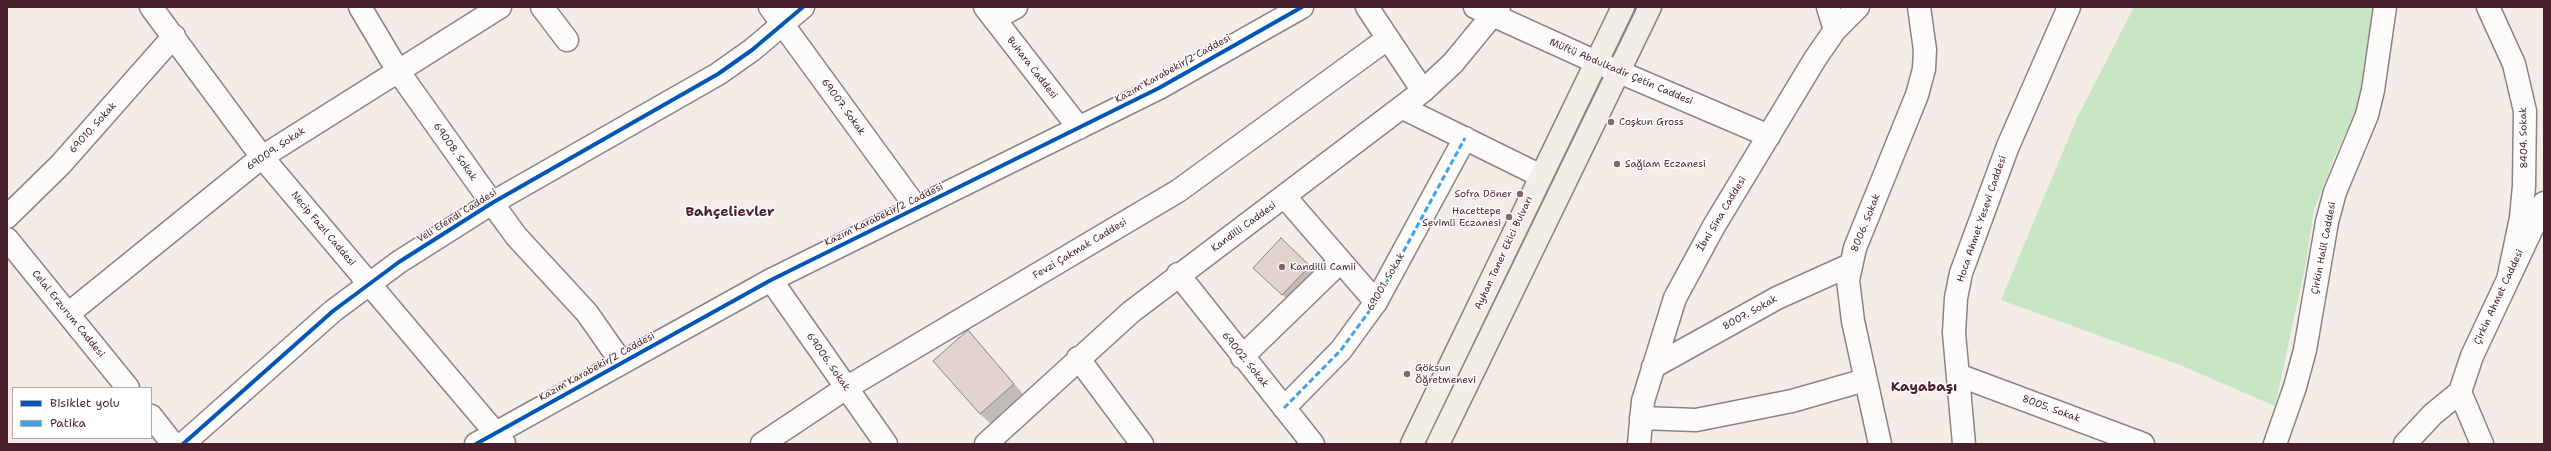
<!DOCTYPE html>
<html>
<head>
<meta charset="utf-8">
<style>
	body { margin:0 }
	#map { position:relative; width:2551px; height:451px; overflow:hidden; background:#f3ece7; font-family:"Shantell Sans",sans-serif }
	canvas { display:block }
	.frame { position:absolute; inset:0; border:8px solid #4a1f2b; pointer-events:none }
	.legend { position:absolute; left:12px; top:387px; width:140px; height:52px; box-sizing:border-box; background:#fff; border:1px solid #b7a5aa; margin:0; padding:5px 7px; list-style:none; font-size:12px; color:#4a1f2b }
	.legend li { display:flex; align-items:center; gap:8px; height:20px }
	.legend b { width:20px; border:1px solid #b7a5aa }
</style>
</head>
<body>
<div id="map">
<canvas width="2551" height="451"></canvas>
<div class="frame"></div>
<ul class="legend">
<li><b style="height:5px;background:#0057b8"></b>Bisiklet yolu</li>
<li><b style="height:5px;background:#40a2eb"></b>Patika</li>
</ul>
</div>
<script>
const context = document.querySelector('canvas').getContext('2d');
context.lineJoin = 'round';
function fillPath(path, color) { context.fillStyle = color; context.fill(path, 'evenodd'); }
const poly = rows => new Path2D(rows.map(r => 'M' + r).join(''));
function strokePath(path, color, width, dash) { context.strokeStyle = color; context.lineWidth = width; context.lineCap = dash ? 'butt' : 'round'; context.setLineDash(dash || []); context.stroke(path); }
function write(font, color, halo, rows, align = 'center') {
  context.font = font + ' "Shantell Sans",sans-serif'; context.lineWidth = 3; context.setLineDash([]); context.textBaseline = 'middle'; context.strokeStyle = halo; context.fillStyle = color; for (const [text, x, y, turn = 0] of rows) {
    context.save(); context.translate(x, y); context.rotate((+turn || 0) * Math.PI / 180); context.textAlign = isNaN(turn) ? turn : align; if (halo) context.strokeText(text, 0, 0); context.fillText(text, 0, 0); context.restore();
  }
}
fillPath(poly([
	[2134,7,2373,7,2359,104,2334,158,2314,210,2306,263,2275,406,2180,365,2001,300,2077,118]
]), '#c9e6c4');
fillPath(poly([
	[1310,266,1323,279,1296,308,1268,281],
	[978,342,1024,395,991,424,980,414]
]), '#0003');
const building = poly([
	[1281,238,1310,266,1282,295,1253,268,1281,238],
	[968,330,1014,384,980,414,933,361,968,330]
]);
fillPath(building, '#e0d4cc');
strokePath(building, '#8e8383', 1);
const minor = poly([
	[151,7,262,157,504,443],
	[360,7,398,71,492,203,516,236,587,313,622,363],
	[542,7,567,40],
	[770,7,916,207],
	[985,7,1079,128],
	[1367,7,1423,91],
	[1475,7,1596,62,1769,136],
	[1828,7,1835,30],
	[2488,7,2514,64,2525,111,2524,186,2521,218,2509,275],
	[994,19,1016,7],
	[1403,108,1541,176],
	[1285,197,1376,302],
	[7,217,61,164,174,36],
	[7,239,128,388],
	[1178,274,1313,444],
	[771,280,886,444],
	[68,314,262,157,500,7],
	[1242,357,1340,262],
	[1078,358,1142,444],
	[1653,367,1777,298,1850,265],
	[1958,375,2143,444],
	[2460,392,2472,356,2544,203],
	[2460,392,2482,444],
	[1284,408,1341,350,1376,302,1465,138],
	[151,416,173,444],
	[1641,418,1696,420,1792,401,1865,380],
	[183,444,333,311,399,262,492,203,718,74,752,50,803,7],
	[476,444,771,280,1159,88,1302,7],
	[762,444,846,388,1178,191,1387,39],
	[986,444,1131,312,1423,91,1453,63,1499,7],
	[1639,444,1643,401,1675,298,1714,226,1815,59,1835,30,1858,7],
	[1880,444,1853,321,1848,280,1855,248,1917,95,1924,69,1925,50,1919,7],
	[1964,444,1954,333,1956,298,1961,273,2008,146,2069,7],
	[2275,444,2295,387,2305,350,2327,222,2335,192,2367,115,2373,90,2385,7],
	[2405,444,2433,414,2460,392]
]);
const major = poly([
	[1412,444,1623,7],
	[1438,444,1650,7]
]);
strokePath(minor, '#8e8383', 25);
strokePath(major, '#8e8383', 25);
strokePath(minor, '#fdfcfb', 22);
strokePath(major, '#f2eee7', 22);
strokePath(poly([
	[1284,408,1341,350,1376,302,1465,138]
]), '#40a2eb', 3, [6, 3]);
strokePath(poly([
	[183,444,333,311,399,262,492,203,718,74,752,50,803,7],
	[476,444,771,280,1159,88,1302,7]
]), '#0057b8', 4);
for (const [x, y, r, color] of [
	[1611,122,4,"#85676d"],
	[1617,164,4,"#85676d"],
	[1520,194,4,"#85676d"],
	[1509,217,4,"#85676d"],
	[1282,267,4,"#85676d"],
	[1407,374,4,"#85676d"]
]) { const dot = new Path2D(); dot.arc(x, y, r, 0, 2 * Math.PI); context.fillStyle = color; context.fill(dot); strokePath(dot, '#fff', 1.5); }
write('10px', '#4a1f2b', '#fff', [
	["Buhara Caddesi",1032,68,52],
	["Kazım Karabekir/2 Caddesi",1173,69,-29],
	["Müftü Abdulkadir Çetin Caddesi",1621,72,23],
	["69007. Sokak",843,107,54],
	["69010. Sokak",93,128,-48],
	["8404. Sokak",2524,138,-91],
	["69009. Sokak",276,149,-34],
	["69008. Sokak",455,152,55],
	["İbni Sina Caddesi",1722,214,-59],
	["Kazım Karabekir/2 Caddesi",884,215,-26],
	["Veli Efendi Caddesi",457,216,-32],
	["Hoca Ahmet Yesevi Caddesi",1982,219,-71],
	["8006. Sokak",1866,223,-68],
	["Kandilli Caddesi",1244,227,-36],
	["Necip Fazıl Caddesi",323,229,50],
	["Çirkin Halil Caddesi",2324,248,-79],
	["Fevzi Çakmak Caddesi",1080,249,-31],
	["Ayhan Taner Ekici Bulvarı",1504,253,-65],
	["69001. Sokak",1386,282,-60],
	["Çirkin Ahmet Caddesi",2499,297,-65],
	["8007. Sokak",1750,313,-29],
	["Celal Erzurum Caddesi",68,314,51],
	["69002. Sokak",1245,360,51],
	["69006. Sokak",828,362,55],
	["Kazım Karabekir/2 Caddesi",597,367,-29],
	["8005. Sokak",2051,409,20]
]);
write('10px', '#4a1f2b', '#fff', [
	["Coşkun Gross",1619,122],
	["Sağlam Eczanesi",1625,164],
	["Sofra Döner",1512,194,"right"],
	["Hacettepe",1501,211,"right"],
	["Sevimli Eczanesi",1501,223,"right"],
	["Kandilli Camii",1290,267],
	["Göksun",1415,368],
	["Öğretmenevi",1415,380]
], 'left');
write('bold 14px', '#4a1f2b', '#fff', [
	["Bahçelievler",730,212],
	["Kayabaşı",1924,387]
]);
</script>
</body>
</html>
